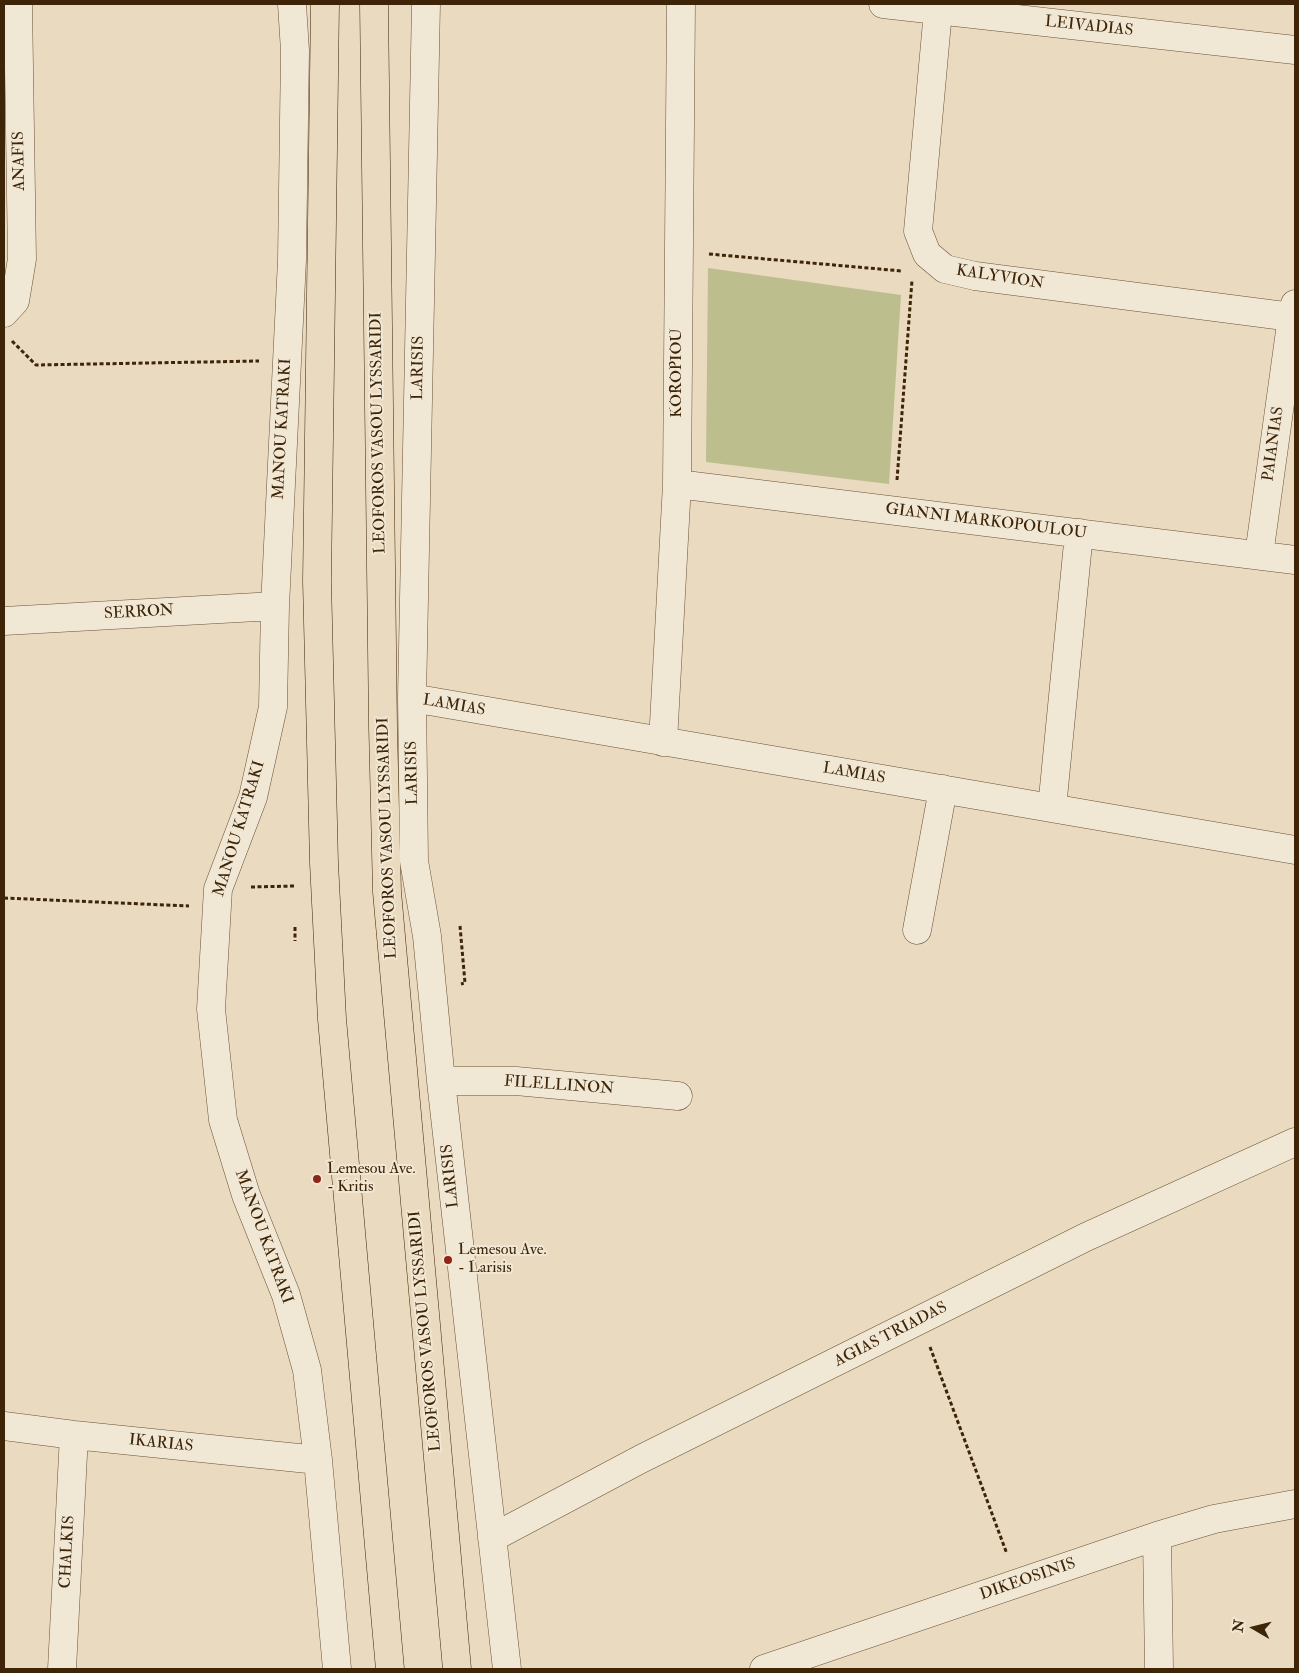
<!DOCTYPE html>
<html>
<head>
<meta charset="utf-8">
<style>
	body { margin:0 }
	#map { position:relative; width:1299px; height:1673px; overflow:hidden; background:#eadabf; font-family:"IM FELL Double Pica",serif }
	canvas { display:block }
	.frame { position:absolute; inset:0; border:5px solid #3e2507; pointer-events:none }
	.north { position:absolute; left:1229px; top:1603px; width:50px; height:50px; -webkit-text-stroke:4px #f1e7d5; paint-order:stroke; rotate:278deg; font-size:14px; font-weight:700; line-height:20px; text-align:center; color:#3e2507 }
	.north::after { content:''; display:block; margin:auto; width:18px; height:22px; background:#3e2507; clip-path:polygon(50% 0,100% 100%,50% 72%,0 100%) }
</style>
</head>
<body>
<div id="map">
<canvas width="1299" height="1673"></canvas>
<div class="frame"></div>
<div class="north">N</div>
</div>
<script>
const context = document.querySelector('canvas').getContext('2d');
context.lineJoin = 'round';
function fillPath(path, color) { context.fillStyle = color; context.fill(path, 'evenodd'); }
const poly = rows => new Path2D(rows.map(r => 'M' + r).join(''));
function strokePath(path, color, width, dash) { context.strokeStyle = color; context.lineWidth = width; context.lineCap = dash ? 'butt' : 'round'; context.setLineDash(dash || []); context.stroke(path); }
function write(font, color, halo, rows, align = 'center') {
  context.font = font + ' "IM FELL Double Pica",serif'; context.lineWidth = 4; context.setLineDash([]); context.textBaseline = 'middle'; context.strokeStyle = halo; context.fillStyle = color; for (const [text, x, y, turn = 0] of rows) {
    context.save(); context.translate(x, y); context.rotate((+turn || 0) * Math.PI / 180); context.textAlign = isNaN(turn) ? turn : align; if (halo) context.strokeText(text, 0, 0); context.fillText(text, 0, 0); context.restore();
  }
}
fillPath(poly([
	[708,268,901,295,889,484,706,462]
]), '#bcbe8e');
const minor = poly([
	[292,4,295,51,292,260,275,606,273,707,253,797,218,889,211,1009,223,1120,246,1195,286,1295,307,1370,318,1460,337,1669],
	[426,4,412,698,414,861,427,936,441,1081,507,1669],
	[883,4,1295,50],
	[938,11,918,231,927,254,945,269,975,276,1292,317],
	[4,313,15,301,22,259,18,4],
	[677,484,1295,560],
	[1259,555,1292,317,1295,304],
	[4,621,275,606],
	[412,698,1295,850],
	[663,742,677,484,681,4],
	[1052,808,1079,533],
	[917,930,943,789],
	[441,1081,516,1081,678,1096],
	[4,1426,74,1435,318,1460],
	[1157,1536,1159,1669],
	[492,1538,641,1459,1086,1237,1295,1142],
	[62,1669,74,1435],
	[764,1669,1157,1536,1214,1519,1295,1504]
]);
const primary = poly([
	[325,4,317,581,324,863,332,1019,390,1669],
	[374,4,383,727,387,892,457,1669]
]);
strokePath(minor, '#695235', 29);
strokePath(primary, '#3e2507', 29);
strokePath(poly([
	[709,254,902,271],
	[12,341,36,365,259,361],
	[897,480,912,280],
	[251,887,294,886],
	[4,898,189,906],
	[460,926,465,983,461,984],
	[295,927,295,941],
	[930,1347,1007,1554]
]), '#3e2507', 3, [4, 2.5]);
strokePath(minor, '#f1e7d5', 28);
strokePath(primary, '#eadabf', 28);
for (const [x, y, r, color] of [
	[317,1179,5,"#8f2418"],
	[448,1260,5,"#8f2418"]
]) { const dot = new Path2D(); dot.arc(x, y, r, 0, 2 * Math.PI); context.fillStyle = color; context.fill(dot); strokePath(dot, '#f1e7d5', 2); }
write('16px', '#3e2507', '#f1e7d5', [
	["LEIVADIAS",1089,27,6],
	["ANAFIS",20,161,-91],
	["KALYVION",1000,278,9],
	["LARISIS",419,368,-89],
	["KOROPIOU",678,373,-90],
	["MANOU KATRAKI",283,429,-87],
	["LEOFOROS VASOU LYSSARIDI",379,433,-91],
	["PAIANIAS",1274,444,-82],
	["GIANNI MARKOPOULOU",986,522,7],
	["SERRON",139,613,-3],
	["LAMIAS",454,706,10],
	["LARISIS",413,773,-91],
	["LAMIAS",854,774,10],
	["MANOU KATRAKI",240,829,-73],
	["LEOFOROS VASOU LYSSARIDI",388,838,-92],
	["FILELLINON",559,1086,4],
	["LARISIS",451,1176,-96],
	["MANOU KATRAKI",263,1237,70],
	["LEOFOROS VASOU LYSSARIDI",426,1331,-95],
	["AGIAS TRIADAS",891,1335,-27],
	["IKARIAS",161,1444,6],
	["CHALKIS",68,1552,-87],
	["DIKEOSINIS",1028,1580,-19]
]);
write('16px', '#3e2507', '#f1e7d5', [
	["Lemesou Ave.",327,1170],
	["- Kritis",327,1188],
	["Lemesou Ave.",458,1251],
	["- Larisis",458,1269]
], 'left');
</script>
</body>
</html>
